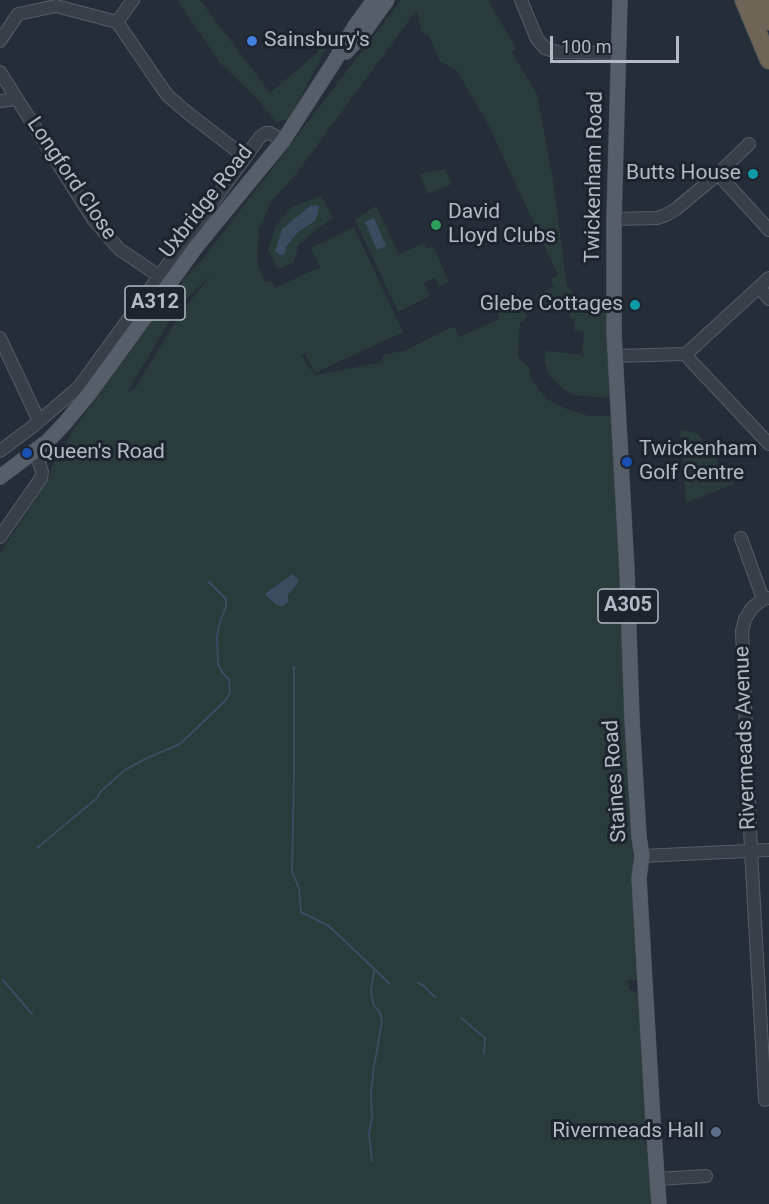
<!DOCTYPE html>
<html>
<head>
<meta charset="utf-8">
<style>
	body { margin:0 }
	#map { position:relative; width:769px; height:1204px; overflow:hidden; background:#252d38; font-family:Roboto,sans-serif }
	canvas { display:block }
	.scale { position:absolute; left:550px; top:36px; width:129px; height:27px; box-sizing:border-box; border:3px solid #b3bac5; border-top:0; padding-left:8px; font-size:18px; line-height:21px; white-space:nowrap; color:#b3bac5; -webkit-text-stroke:4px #1d242e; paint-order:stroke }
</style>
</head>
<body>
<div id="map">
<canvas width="769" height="1204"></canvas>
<div class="scale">100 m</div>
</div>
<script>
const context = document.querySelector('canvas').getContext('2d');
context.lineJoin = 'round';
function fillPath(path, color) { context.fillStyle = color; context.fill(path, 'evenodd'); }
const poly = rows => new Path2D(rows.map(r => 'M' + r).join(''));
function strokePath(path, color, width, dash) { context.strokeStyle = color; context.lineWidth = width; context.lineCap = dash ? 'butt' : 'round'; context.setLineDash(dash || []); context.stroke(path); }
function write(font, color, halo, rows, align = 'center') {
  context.font = font + ' Roboto,sans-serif'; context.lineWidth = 6; context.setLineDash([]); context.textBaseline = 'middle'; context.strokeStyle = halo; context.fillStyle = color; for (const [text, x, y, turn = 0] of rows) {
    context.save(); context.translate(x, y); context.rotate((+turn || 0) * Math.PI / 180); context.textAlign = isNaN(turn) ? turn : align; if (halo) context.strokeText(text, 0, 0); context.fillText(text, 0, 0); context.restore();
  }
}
fillPath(poly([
	[177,0,200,0,270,93,318,52,321,38,326,33,334,34,289,119,276,122,259,101,221,64],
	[401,0,488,0,516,48,512,53,537,94,553,180,567,286,579,299,607,299,606,333,610,395,606,398,575,395,564,390,553,380,549,375,545,363,545,351,585,355,582,353,584,332,574,330,575,319,570,318,570,312,546,308,545,314,542,312,541,304,536,295,554,287,551,279,558,275,487,122,457,71,440,61,428,35,421,32,418,12,415,12,296,174,271,202,259,229,257,262,265,282,272,281,275,288,320,267,311,248,354,227,403,332,315,373,305,354,301,355,315,375,379,363,385,354,404,351,449,328,455,327,459,337,499,319,497,313,525,300,531,301,534,311,527,310,526,319,520,323,518,357,529,367,532,381,547,399,564,408,589,416,613,416,639,980,628,980,629,990,638,993,643,1076,650,1133,644,1142,651,1155,652,1204,0,1204,0,553,49,478,54,461,63,449,73,430,156,316,166,306,180,289,183,280,206,255],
	[211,275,182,311,134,390,128,391,178,307],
	[445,169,452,184,428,194,419,174],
	[321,196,333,217,298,245,294,262,278,269,268,250,276,226,291,207],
	[311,205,304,227,298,232,286,247,282,229],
	[376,206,399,254,424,243,427,249,433,246,449,282,439,287,435,278,424,283,430,296,398,312,355,220],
	[681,430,697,433,734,484,686,503]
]), '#2a3b3b');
fillPath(poly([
	[311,205,319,206,318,213,315,221,298,232,286,247,285,254,280,255,275,251,282,229],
	[374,218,386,246,377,250,365,222],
	[292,574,299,580,296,586,288,594,288,602,282,607,275,604,265,594]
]), '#3c4b60');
strokePath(poly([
	[294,667,294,776,292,872,299,888,301,912,329,926,390,984],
	[37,848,97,798,100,792,125,770,145,759,180,744,225,701,230,693,229,679,225,676,218,665,217,637,219,625,226,606,226,599,209,582],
	[3,980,32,1014],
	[418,983,424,986,435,997],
	[461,1018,485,1038,484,1054],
	[372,1161,369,1133,372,1117,371,1093,374,1066,382,1021,380,1012,374,1006,372,998,371,990,374,971]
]), '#3c4b60', 2);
const minor = poly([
	[521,0,537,39,545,48,557,52,619,53],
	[117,22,133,0],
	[0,41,18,14,56,6,117,22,167,95,189,114,245,157],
	[0,72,93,219,119,249,159,276],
	[0,101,17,99],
	[718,174,769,230],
	[614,219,657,218,666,215,676,209,718,174,749,144],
	[759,287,769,299],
	[0,338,39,421],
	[686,354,691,361,769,444],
	[686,354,769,278],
	[615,356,686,354],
	[0,451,32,427,79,387,260,137,266,133,270,133,283,141],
	[0,537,41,478,42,472,39,462,33,453],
	[741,538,763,599],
	[642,856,769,850],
	[765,1100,751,851,742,631,745,619,752,608,763,599,769,598],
	[657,1179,706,1176]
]);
const major = poly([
	[620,0,614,219,614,333,627,572,632,719,639,837,642,856,639,878,653,1121,659,1204],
	[346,52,361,36,387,0],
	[0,477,48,441,65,423,89,394,196,247,283,141,334,62,355,26,374,0]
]);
const highway = poly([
	[744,0,769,60],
	[761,0,769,21]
]);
strokePath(minor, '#565d67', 14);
strokePath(major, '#414852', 16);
strokePath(highway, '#434a54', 20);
strokePath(minor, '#383f49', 12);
strokePath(major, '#565e69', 15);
strokePath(highway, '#6e6556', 18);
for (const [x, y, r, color] of [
	[252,41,6,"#3f7fe0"],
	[753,174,6,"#0f9aa8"],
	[436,225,6,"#2e9e5b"],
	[635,305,6,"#0f9aa8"],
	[27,453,6,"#1a4fb4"],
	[627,462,6,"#1a4fb4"],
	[716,1132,6,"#5c6f8a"]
]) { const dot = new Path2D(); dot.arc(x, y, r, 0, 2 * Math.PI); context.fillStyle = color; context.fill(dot); strokePath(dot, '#1d242e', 2); }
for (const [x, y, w] of [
	[155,303,60],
	[628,606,60]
]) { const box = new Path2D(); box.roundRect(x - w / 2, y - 17, w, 34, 4.5); context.fillStyle = '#1d242e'; context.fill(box); strokePath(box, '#b3bac5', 1.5); }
write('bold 20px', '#b3bac5', null, [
	["A312",155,303],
	["A305",628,606]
]);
write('21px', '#b3bac5', '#1d242e', [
	["Sainsbury's",264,41],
	["Butts House",741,174,"right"],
	["David",448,213],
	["Lloyd Clubs",448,237],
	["Glebe Cottages",623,305,"right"],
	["Twickenham",639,450],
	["Golf Centre",639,474],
	["Queen's Road",39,453],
	["Rivermeads Hall",704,1132,"right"]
], 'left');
write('21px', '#b3bac5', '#1d242e', [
	["Twickenham Road",595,177,-89],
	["Longford Close",71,179,56],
	["Uxbridge Road",207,202,-52],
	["Rivermeads Avenue",746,738,-92],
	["Staines Road",616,781,-94]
]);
</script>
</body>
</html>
